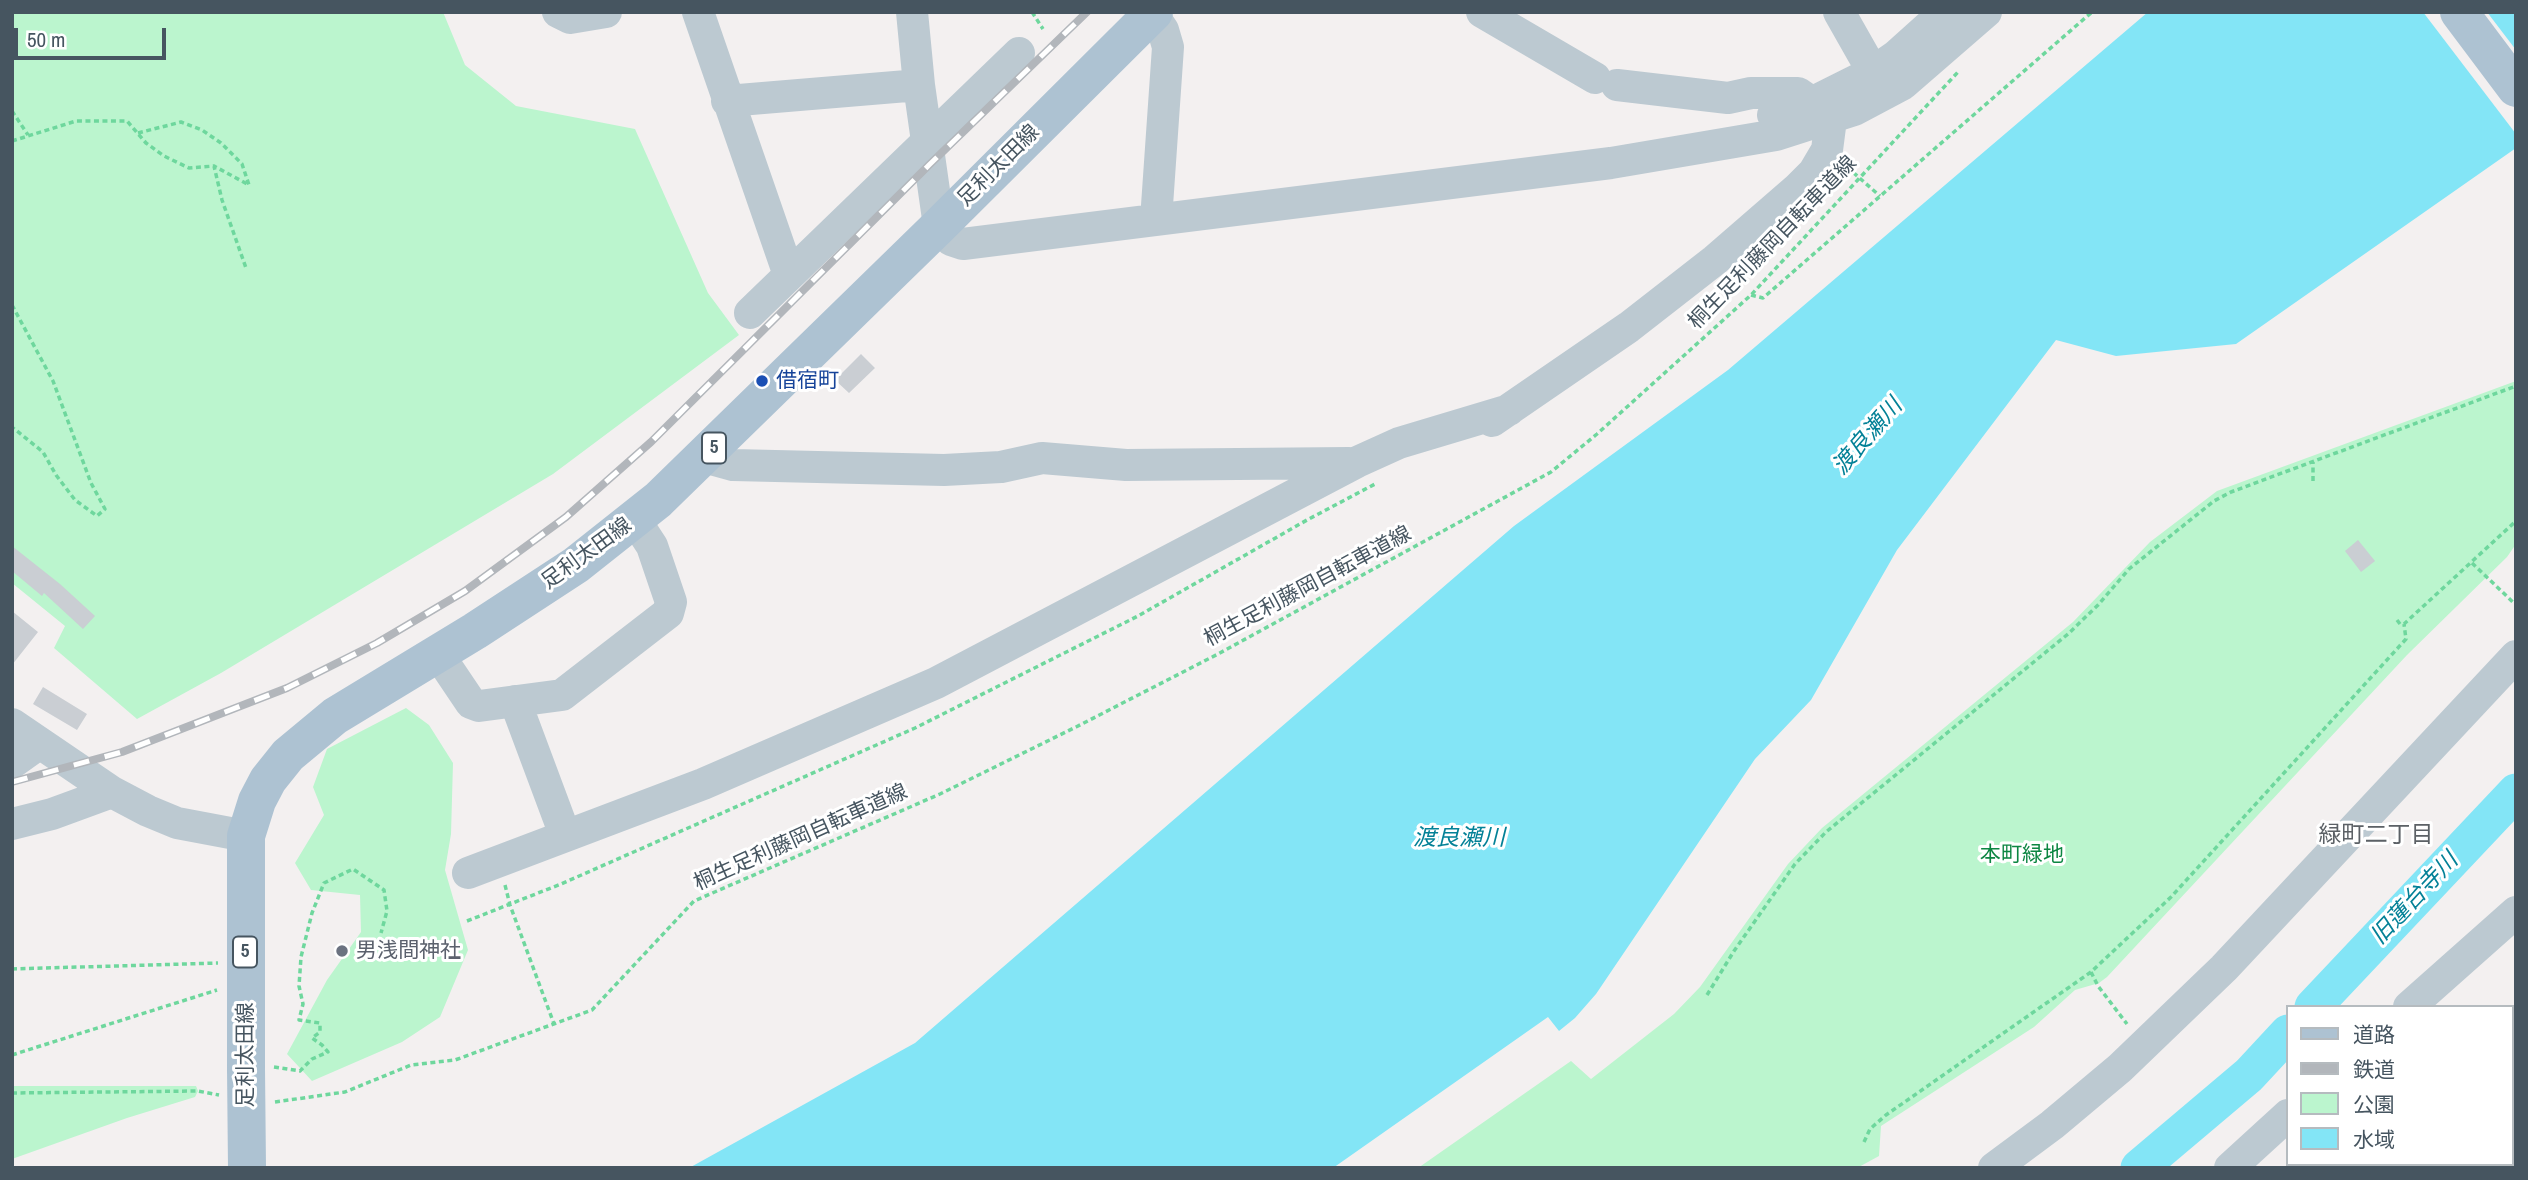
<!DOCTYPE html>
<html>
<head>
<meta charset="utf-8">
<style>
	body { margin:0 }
	#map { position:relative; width:2528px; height:1180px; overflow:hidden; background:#f3f0f0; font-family:"Archivo Narrow","Noto Sans JP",sans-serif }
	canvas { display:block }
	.frame { position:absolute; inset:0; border:14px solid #465560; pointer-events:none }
	.legend { position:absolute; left:2286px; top:1005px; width:228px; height:161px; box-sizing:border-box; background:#fff; border:2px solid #b5bbbf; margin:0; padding:9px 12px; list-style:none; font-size:21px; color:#465560 }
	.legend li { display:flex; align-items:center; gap:14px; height:35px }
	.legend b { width:35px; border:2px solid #b5bbbf }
	.scale { position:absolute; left:14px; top:28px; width:152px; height:32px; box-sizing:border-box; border:4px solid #465560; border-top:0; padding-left:9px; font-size:21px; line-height:24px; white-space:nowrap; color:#465560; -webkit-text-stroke:5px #fff; paint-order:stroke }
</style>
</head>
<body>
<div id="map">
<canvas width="2528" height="1180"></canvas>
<div class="frame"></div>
<ul class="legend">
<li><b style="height:9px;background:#adc2d2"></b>道路</li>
<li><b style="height:9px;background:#b2b6bb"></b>鉄道</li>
<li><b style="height:19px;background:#bbf5ce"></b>公園</li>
<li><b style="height:19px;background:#83e5f6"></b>水域</li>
</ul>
<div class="scale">50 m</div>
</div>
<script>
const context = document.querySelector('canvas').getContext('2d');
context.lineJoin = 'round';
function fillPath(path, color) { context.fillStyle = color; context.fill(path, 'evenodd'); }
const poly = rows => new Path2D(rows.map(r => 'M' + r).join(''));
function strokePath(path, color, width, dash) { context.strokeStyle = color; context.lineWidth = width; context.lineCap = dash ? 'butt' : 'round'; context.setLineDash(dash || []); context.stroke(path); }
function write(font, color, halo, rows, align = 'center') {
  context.font = font + ' "Archivo Narrow","Noto Sans JP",sans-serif'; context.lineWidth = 6; context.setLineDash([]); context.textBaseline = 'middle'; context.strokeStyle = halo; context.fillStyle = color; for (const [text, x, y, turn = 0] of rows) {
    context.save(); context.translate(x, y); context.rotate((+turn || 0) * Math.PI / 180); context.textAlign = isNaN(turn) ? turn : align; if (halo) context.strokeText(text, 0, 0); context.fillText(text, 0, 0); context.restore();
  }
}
fillPath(poly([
	[12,12,443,12,465,65,516,106,635,129,708,293,739,335,553,474,221,673,137,719,54,648,65,626,12,583],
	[2516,381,2516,544,2507,557,2407,655,2107,977,2099,983,2075,990,2034,1027,1881,1126,1879,1156,1857,1168,1418,1168,1571,1061,1591,1079,1674,1014,1700,987,1788,864,1822,828,2073,622,2150,542,2217,491],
	[406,708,429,725,453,763,451,834,445,870,468,950,440,1017,402,1042,312,1081,287,1054,327,980,361,932,360,895,311,890,295,863,324,815,313,787,327,749],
	[12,1086,196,1086,198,1091,195,1097,127,1118,12,1159]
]), '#bbf5ce');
fillPath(poly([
	[2148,12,2516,12,2516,148,2236,344,2116,356,2056,340,1897,550,1811,700,1755,759,1596,994,1575,1018,1559,1031,1548,1017,1333,1168,689,1168,915,1043,1514,526,1728,370]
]), '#83e5f6');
fillPath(poly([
	[2423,12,2487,12,2516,50,2516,134]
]), '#f3f0f0');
strokePath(poly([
	[2313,1007,2516,792],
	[2139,1168,2249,1075,2288,1033]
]), '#83e5f6', 37);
fillPath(poly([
	[861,354,875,368,849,393,835,380],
	[2358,540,2375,561,2361,572,2345,551],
	[12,546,60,584,95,616,83,629,44,593,42,596,12,571],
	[12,611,38,632,12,665],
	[43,687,87,714,77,730,33,704]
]), '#caced3');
strokePath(poly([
	[1032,12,1043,29],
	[12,111,28,135],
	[138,133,181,122,202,130,221,143,242,164,249,185,214,166],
	[12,141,76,121,127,121,146,143,164,156,189,168,214,166,222,200,246,268],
	[1847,167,1880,196],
	[1751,295,1763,298,2092,12],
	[12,305,53,381,91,483,105,509,97,516,75,500,56,475,43,452,12,427],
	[2313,481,2313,462],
	[2472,563,2516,605],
	[2397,620,2400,624,2404,624,2516,521],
	[505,885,510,905,554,1024],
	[467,921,561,884,915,728,1138,616,1307,520,1375,484],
	[12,969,218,963],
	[2091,972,2098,986,2127,1024],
	[1707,995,1734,951,1795,864,1826,832,2068,634,2098,605,2129,569,2214,501,2231,492,2516,386],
	[12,1055,217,990],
	[274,1067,300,1071,312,1059,328,1052,322,1045,312,1038,320,1032,320,1023,299,1020,303,1004,299,986,301,957,312,913,324,883,353,869,384,890,387,911,381,933],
	[12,1093,198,1091,219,1095],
	[275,1102,345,1092,411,1065,455,1060,592,1010,694,901,940,794,1076,727,1218,654,1551,472,1597,434,1751,295,1958,72],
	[1864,1142,1870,1129,1886,1115,2091,972,2171,897,2406,639,2404,624]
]), '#6ed79d', 3.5, [5, 3.5]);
strokePath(poly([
	[558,12,570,18,606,12],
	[698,12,789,275],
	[912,12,919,85,939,226,951,240,963,244,1611,163,1776,135,1854,110,1903,84,1986,12],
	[1482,12,1595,78],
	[1839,12,1873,72],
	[1152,14,1163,30,1168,47,1156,220],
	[1617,85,1728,98,1751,93,1798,93,1811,102],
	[727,101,919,85],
	[1773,115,1805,106,1873,72,1896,56,1945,12],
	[750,313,1019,53],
	[1492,421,1629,327,1715,260,1798,188,1814,172,1827,150,1831,119],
	[704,457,733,465,944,470,1001,467,1042,458,1126,465,1349,463],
	[438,654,471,703,479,706,562,695,668,613,671,602,652,546,635,520],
	[515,701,565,835],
	[12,724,112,792,148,811,177,823,246,836],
	[12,763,40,743],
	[12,824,52,814,112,792],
	[468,873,703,784,936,683,1357,462,1399,443,1509,410],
	[2409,1007,2516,912],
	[2512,1057,2516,1055],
	[1994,1168,2052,1125,2120,1068,2224,968,2516,656],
	[2230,1168,2288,1115],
	[2369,1168,2373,1164]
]), '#bcc9d1', 32);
strokePath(poly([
	[2459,12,2516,88],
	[246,1069,246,836,257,801,268,780,288,755,335,716,475,631,576,565,658,500,939,226,1154,12]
]), '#adc2d2', 38);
const rail = poly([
	[12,782,122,752,287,688,377,643,465,591,566,517,651,442,929,165,1087,12]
]);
strokePath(rail, '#b2b6bb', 8);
strokePath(rail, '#fff', 5, [16]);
strokePath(poly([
	[246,1069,247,1168]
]), '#adc2d2', 38);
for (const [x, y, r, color] of [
	[762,381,7,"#1a4fb4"],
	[342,951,7,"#6b7280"]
]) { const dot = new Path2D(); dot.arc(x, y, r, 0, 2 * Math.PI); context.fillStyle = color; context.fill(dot); strokePath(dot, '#fff', 2.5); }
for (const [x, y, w] of [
	[714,448,24],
	[245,952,24]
]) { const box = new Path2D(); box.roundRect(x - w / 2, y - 15.5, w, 31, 5); context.fillStyle = '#fff'; context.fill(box); strokePath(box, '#465560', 2); }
write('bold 19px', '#465560', null, [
	["5",714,448],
	["5",245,952]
]);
write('21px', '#465560', '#fff', [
	["足利太田線",999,166,-45],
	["桐生足利藤岡自転車道線",1773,243,-46],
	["足利太田線",587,554,-36],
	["桐生足利藤岡自転車道線",1308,587,-28],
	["桐生足利藤岡自転車道線",801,838,-24],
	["足利太田線",246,1055,-90]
]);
write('21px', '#164399', '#fff', [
	["借宿町",776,381]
], 'left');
write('21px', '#0c8642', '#fff', [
	["本町緑地",2022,855]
]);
write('21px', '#5b616d', '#fff', [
	["男浅間神社",356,951]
], 'left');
write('italic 23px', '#038197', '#fff', [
	["渡良瀬川",1868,437,-49],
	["渡良瀬川",1459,839],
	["旧蓮台寺川",2415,899,-47]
]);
write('23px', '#5c6166', '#fff', [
	["緑町二丁目",2376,836]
]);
</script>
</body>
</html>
